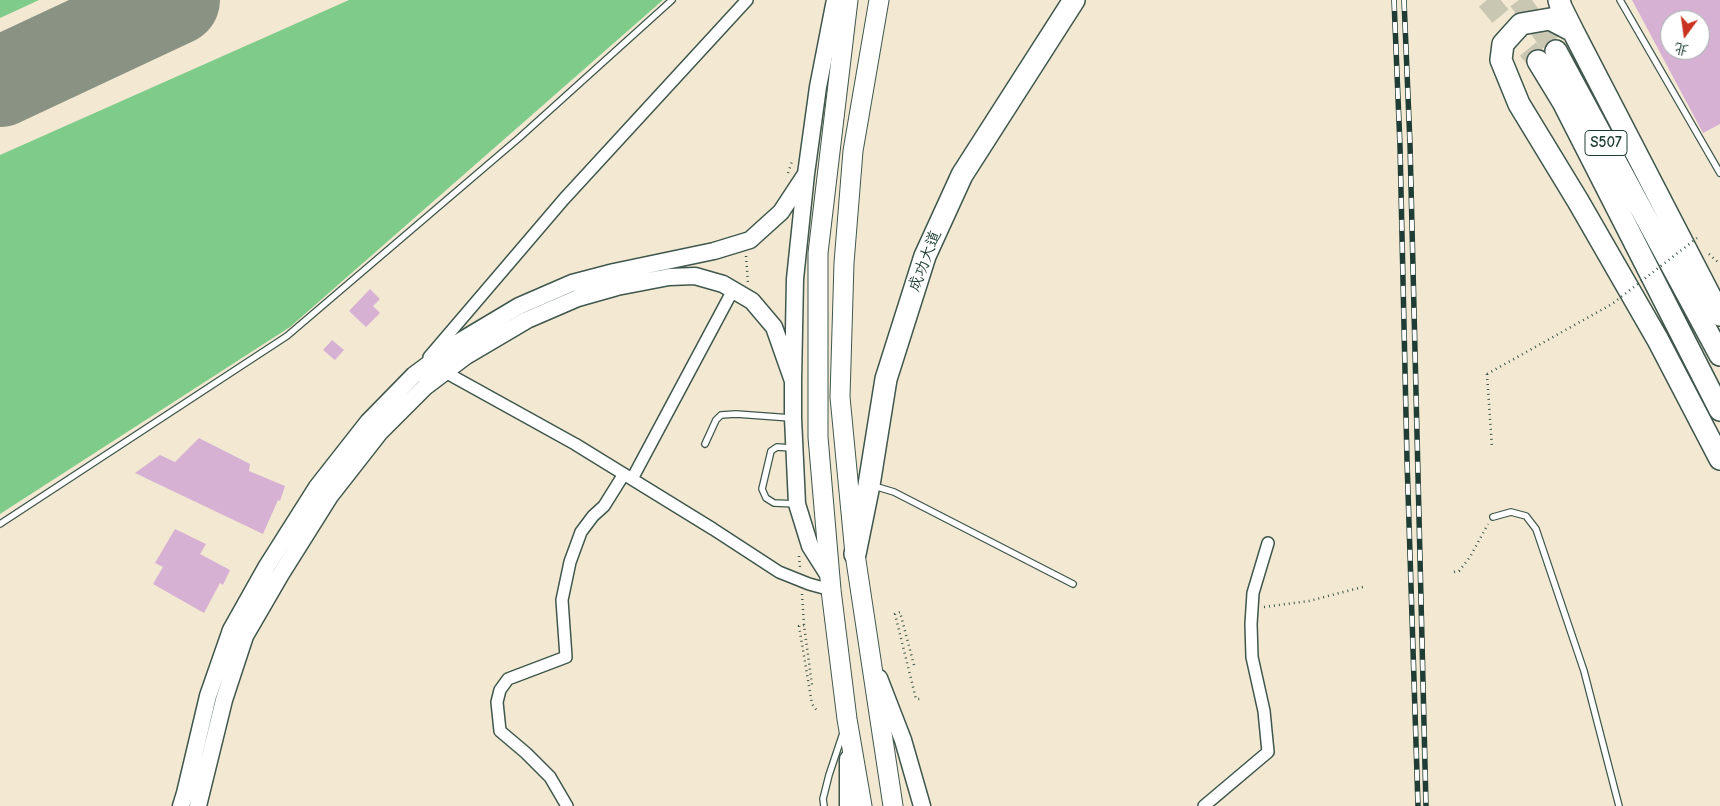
<!DOCTYPE html>
<html>
<head>
<meta charset="utf-8">
<style>
	body { margin:0 }
	#map { position:relative; width:1720px; height:806px; overflow:hidden; background:#f3e8d2; font-family:"Comic Neue","LXGW WenKai TC",sans-serif }
	canvas { display:block }
	.north { position:absolute; left:1660px; top:10px; width:50px; height:50px; box-sizing:border-box; background:#fff; border:1px solid #a5b1ae; border-radius:50%; rotate:194deg; font-size:14px; font-weight:700; line-height:20px; text-align:center; color:#1f3d34 }
	.north::after { content:''; display:block; margin:auto; width:18px; height:22px; background:#c8321e; clip-path:polygon(50% 0,100% 100%,50% 72%,0 100%) }
</style>
</head>
<body>
<div id="map">
<canvas width="1720" height="806"></canvas>
<div class="north">北</div>
</div>
<script>
const context = document.querySelector('canvas').getContext('2d');
context.lineJoin = 'round';
function fillPath(path, color) { context.fillStyle = color; context.fill(path, 'evenodd'); }
const poly = rows => new Path2D(rows.map(r => 'M' + r).join(''));
function strokePath(path, color, width, dash) { context.strokeStyle = color; context.lineWidth = width; context.lineCap = dash ? 'butt' : 'round'; context.setLineDash(dash || []); context.stroke(path); }
function write(font, color, halo, rows, align = 'center') {
  context.font = font + ' "Comic Neue","LXGW WenKai TC",sans-serif'; context.lineWidth = 4; context.setLineDash([]); context.textBaseline = 'middle'; context.strokeStyle = halo; context.fillStyle = color; for (const [text, x, y, turn = 0] of rows) {
    context.save(); context.translate(x, y); context.rotate((+turn || 0) * Math.PI / 180); context.textAlign = isNaN(turn) ? turn : align; if (halo) context.strokeText(text, 0, 0); context.fillText(text, 0, 0); context.restore();
  }
}
fillPath(poly([
	[0,0,39,0,0,18],
	[349,0,663,0,290,327,0,514,0,155]
]), '#7fcc8a');
strokePath(poly([
	[0,82,175,0]
]), '#899283', 90);
fillPath(poly([
	[1632,0,1720,0,1720,124,1703,133],
	[1670,20,1700,20,1700,50,1670,50],
	[370,289,380,299,373,306,380,313,366,327,349,311],
	[332,340,344,350,335,360,323,350],
	[199,438,250,464,249,471,285,486,280,501,278,500,263,534,135,473,160,455,175,462],
	[175,529,206,544,200,554,230,570,223,585,220,583,204,613,153,584,163,567,155,563]
]), '#d6b1d3');
strokePath(poly([
	[1487,0,1538,61],
	[1519,0,1556,51]
]), '#c9c6b2', 21, [21, 11]);
const lane = poly([
	[1620,0,1720,173],
	[705,444,716,420,721,415,736,414,791,418],
	[792,448,777,447,771,451,762,489,766,498,774,503,797,504],
	[874,486,894,492,1073,584],
	[1493,517,1511,512,1526,516,1536,529,1584,671,1619,806],
	[0,524,287,336,519,138,672,0],
	[824,806,823,799,829,775,843,733]
]);
const street = poly([
	[429,357,564,199,747,0],
	[445,372,575,444,713,529,779,572,809,584,831,590],
	[632,479,733,290],
	[567,806,550,777,526,753,500,731,497,702,500,690,508,679,566,657,562,600,570,562,581,532,593,516,604,506,624,474],
	[1204,806,1268,752,1264,711,1252,657,1251,624,1253,593,1268,543]
]);
const secondary = poly([
	[829,576,810,546,797,504,793,418,793,381,795,279,806,174,818,87,835,0],
	[879,678,903,740,922,806],
	[848,759,848,806],
	[181,806,185,793,208,696,231,630,267,566,317,487,368,422,414,375,457,343,519,306,572,283,614,272,714,251,750,240,781,212,806,174],
	[198,806,224,700,245,636,281,574,330,496,380,432,425,387,466,356,527,320,578,298,617,287,669,277,695,276,723,284,752,301,774,327,793,381]
]);
const primary = poly([
	[848,0,818,253,818,437,831,590,847,719,862,806],
	[879,0,853,151,844,263,840,397,855,554,893,806]
]);
const highway = poly([
	[1559,0,1561,7,1573,31],
	[1556,51,1720,355],
	[1538,61,1563,102,1720,410],
	[1720,315,1573,31,1550,19,1521,24,1503,44,1501,60,1519,104,1578,201,1658,340,1720,459],
	[855,554,869,485,886,379,925,256,962,175,1074,0]
]);
strokePath(lane, '#3f574c', 8);
strokePath(street, '#3f574c', 14);
strokePath(secondary, '#3f574c', 19);
strokePath(primary, '#3f574c', 21);
strokePath(highway, '#3f574c', 24);
strokePath(poly([
	[788,173,792,161],
	[1709,254,1719,263],
	[746,256,748,283],
	[1487,374,1492,448],
	[799,556,800,568],
	[1454,572,1459,571,1470,557,1488,524],
	[802,594,804,625,812,685],
	[1264,607,1309,601,1363,587],
	[804,625,799,626,812,704,818,712],
	[914,665,900,612,895,614,916,699,922,699]
]), '#3f574c', 2.5, [1, 4]);
strokePath(lane, '#fff', 5.5);
strokePath(street, '#fff', 11);
strokePath(secondary, '#fff', 16);
strokePath(primary, '#fff', 19);
strokePath(highway, '#fff', 21);
const rail = poly([
	[1394,0,1400,146,1407,460,1418,806],
	[1404,0,1410,144,1426,806]
]);
strokePath(rail, '#1f3d34', 5.5);
strokePath(rail, '#fff', 4, [11]);
strokePath(poly([
	[1487,374,1612,304,1697,238]
]), '#3f574c', 2.5, [1, 4]);
for (const [x, y, w] of [
	[1606,143,42]
]) { const box = new Path2D(); box.roundRect(x - w / 2, y - 12.5, w, 25, 4); context.fillStyle = '#fff'; context.fill(box); strokePath(box, '#1f3d34', 1); }
write('bold 15px', '#1f3d34', null, [
	["S507",1606,143]
]);
write('16px', '#1f3d34', '#fff', [
	["成功大道",925,261,-69]
]);
</script>
</body>
</html>
